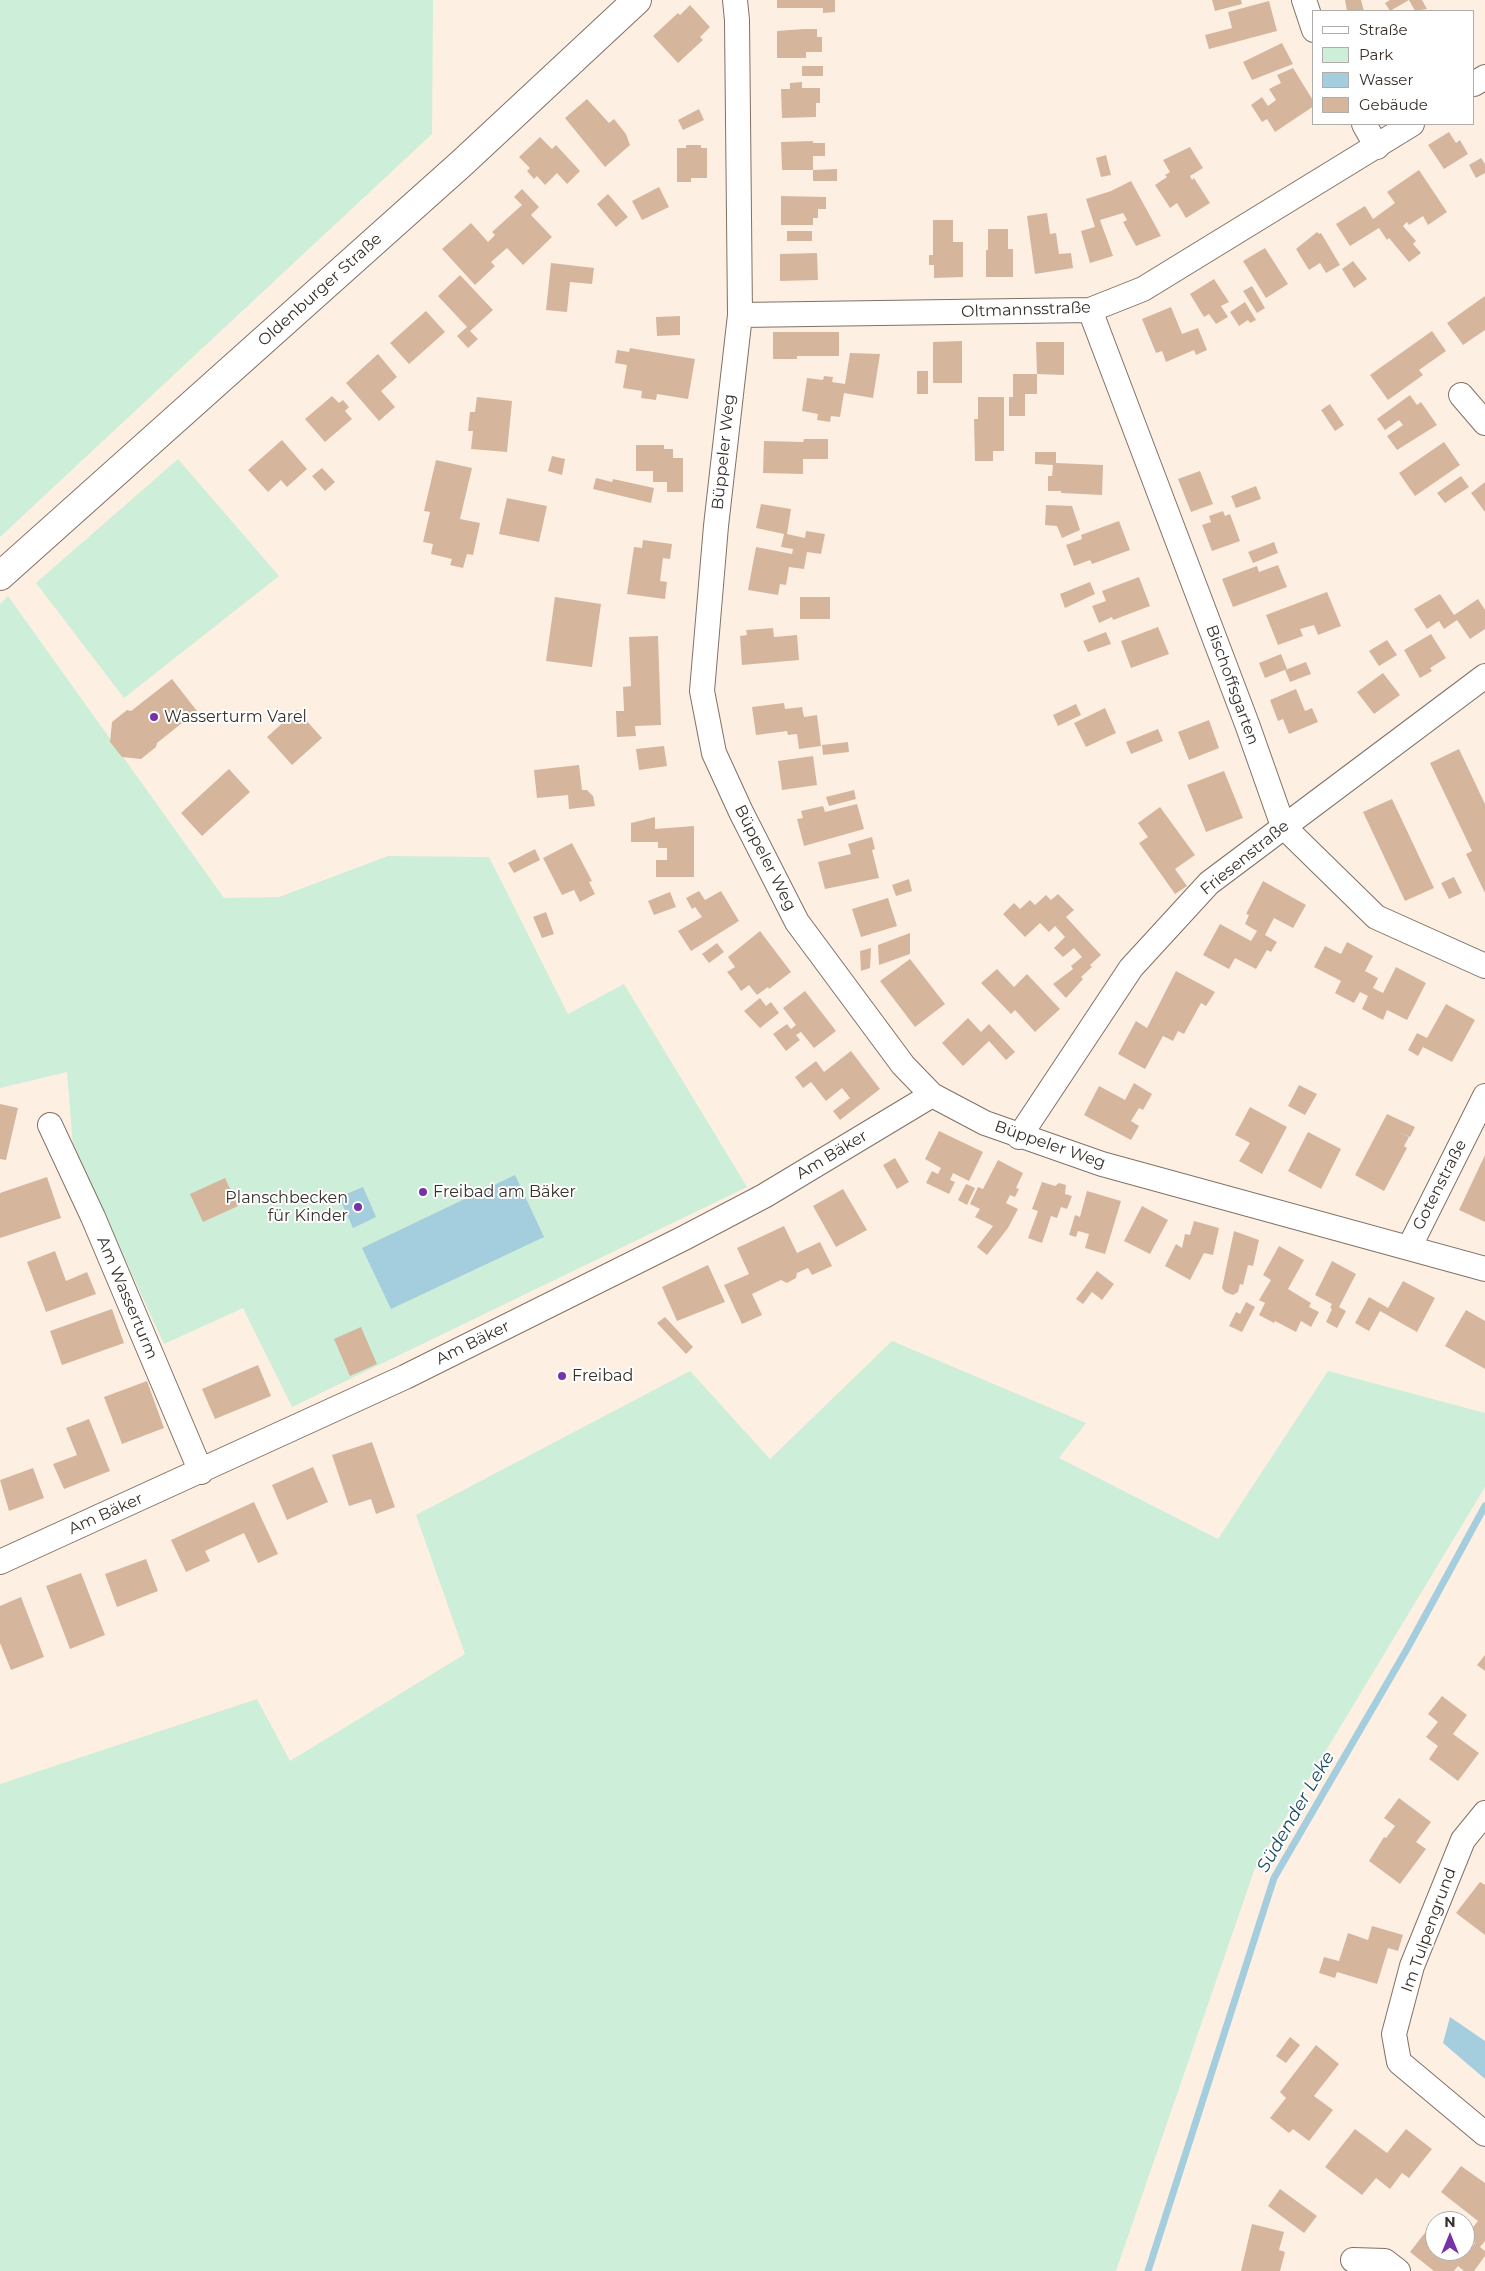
<!DOCTYPE html>
<html>
<head>
<meta charset="utf-8">
<style>
	body { margin:0 }
	#map { position:relative; width:1485px; height:2271px; overflow:hidden; background:#feefe3; font-family:Montserrat,sans-serif }
	canvas { display:block }
	.legend { position:absolute; left:1312px; top:10px; width:162px; height:115px; box-sizing:border-box; background:#fff; border:1px solid #afadaa; margin:0; padding:6px 9px; list-style:none; font-size:15px; color:#38312b }
	.legend li { display:flex; align-items:center; gap:10px; height:25px }
	.legend b { width:25px; border:1px solid #afadaa }
	.north { position:absolute; left:1425px; top:2211px; width:50px; height:50px; box-sizing:border-box; background:#fff; border:1px solid #afadaa; border-radius:50%; rotate:0deg; font-size:14px; font-weight:700; line-height:20px; text-align:center; color:#38312b }
	.north::after { content:''; display:block; margin:auto; width:18px; height:22px; background:#7633a7; clip-path:polygon(50% 0,100% 100%,50% 72%,0 100%) }
</style>
</head>
<body>
<div id="map">
<canvas width="1485" height="2271"></canvas>
<ul class="legend">
<li><b style="height:6px;background:#fff"></b>Straße</li>
<li><b style="height:14px;background:#cdeed8"></b>Park</li>
<li><b style="height:14px;background:#a4cddd"></b>Wasser</li>
<li><b style="height:14px;background:#d5b69d"></b>Gebäude</li>
</ul>
<div class="north">N</div>
</div>
<script>
const context = document.querySelector('canvas').getContext('2d');
context.lineJoin = 'round';
function fillPath(path, color) { context.fillStyle = color; context.fill(path, 'evenodd'); }
const poly = rows => new Path2D(rows.map(r => 'M' + r).join(''));
function strokePath(path, color, width, dash) { context.strokeStyle = color; context.lineWidth = width; context.lineCap = dash ? 'butt' : 'round'; context.setLineDash(dash || []); context.stroke(path); }
function write(font, color, halo, rows, align = 'center') {
  context.font = font + ' Montserrat,sans-serif'; context.lineWidth = 4; context.setLineDash([]); context.textBaseline = 'middle'; context.strokeStyle = halo; context.fillStyle = color; for (const [text, x, y, turn = 0] of rows) {
    context.save(); context.translate(x, y); context.rotate((+turn || 0) * Math.PI / 180); context.textAlign = isNaN(turn) ? turn : align; if (halo) context.strokeText(text, 0, 0); context.fillText(text, 0, 0); context.restore();
  }
}
fillPath(poly([
	[0,0,433,0,432,134,0,537],
	[178,459,279,576,124,698,36,583],
	[8,596,224,898,279,897,388,856,489,857,568,1014,624,984,747,1187,292,1407,243,1308,164,1344,73,1146,67,1072,0,1088,0,604],
	[892,1341,1086,1423,1059,1458,1218,1539,1328,1371,1485,1413,1485,1487,1255,1868,1116,2271,0,2271,0,1784,257,1699,290,1761,465,1654,416,1515,690,1371,770,1459]
]), '#cdeed8');
fillPath(poly([
	[515,1175,544,1237,391,1309,362,1248],
	[363,1187,376,1217,353,1228,339,1197],
	[1450,2017,1485,2041,1485,2079,1443,2043]
]), '#a4cddd');
strokePath(poly([
	[1148,2271,1274,1878,1407,1649,1485,1506]
]), '#a4cddd', 7);
fillPath(poly([
	[777,0,835,0,835,12,823,13,823,8,777,8],
	[1212,0,1241,0,1242,4,1215,11],
	[1345,0,1361,0,1364,11,1347,11],
	[1390,0,1422,0,1427,9,1415,11,1409,0,1390,11,1385,3],
	[1269,1,1277,31,1209,49,1205,35,1232,28,1228,12],
	[690,5,710,27,700,37,703,40,678,63,653,36,678,13,680,15],
	[804,29,817,29,817,37,822,37,822,52,806,52,806,58,777,58,777,31],
	[1282,43,1293,64,1252,80,1243,62],
	[802,66,823,66,823,76,802,76],
	[1293,68,1314,102,1314,106,1275,132,1267,119,1262,122,1251,105,1262,97,1268,106,1276,100,1269,89,1281,83,1277,75],
	[802,82,802,88,820,88,820,103,816,103,816,117,782,118,781,89,790,89,790,83],
	[587,99,609,123,614,119,626,134,630,145,605,167,565,118],
	[699,109,704,120,683,130,678,120],
	[1449,132,1456,143,1460,140,1468,154,1444,169,1428,145],
	[540,137,552,149,556,145,580,171,567,184,557,173,545,185,537,176,534,179,527,171,530,168,519,157],
	[813,141,813,143,825,143,825,156,813,156,813,170,782,170,781,142],
	[686,145,701,145,701,148,707,148,707,178,691,178,691,182,677,182,677,148,686,148],
	[1190,147,1203,168,1190,176,1192,180,1194,178,1210,203,1186,218,1177,203,1170,208,1155,185,1167,177,1165,175,1170,172,1163,160],
	[1106,155,1111,175,1101,177,1096,158],
	[1481,158,1485,164,1485,173,1476,178,1469,165],
	[837,169,837,181,813,181,813,170],
	[1419,170,1447,212,1428,225,1423,216,1409,225,1407,222,1403,226,1416,241,1413,244,1421,253,1409,262,1389,238,1387,240,1379,228,1350,246,1336,224,1365,206,1373,219,1395,203,1387,192],
	[1131,181,1161,236,1136,246,1123,222,1127,220,1123,213,1100,220,1113,256,1090,263,1081,231,1095,227,1086,199,1111,191],
	[659,187,669,207,642,220,632,201],
	[522,189,539,207,531,215,552,237,523,265,507,248,491,262,495,266,475,285,442,249,471,223,488,242,495,235,492,232,522,205,514,197],
	[608,194,628,217,616,227,597,204],
	[781,196,826,197,826,209,818,209,818,218,813,218,813,225,781,225],
	[1047,213,1050,234,1056,233,1059,254,1071,253,1073,268,1035,274,1027,216],
	[933,220,953,220,953,242,963,242,963,277,934,278,934,265,929,265,929,255,933,255],
	[988,229,1008,229,1008,249,1013,249,1013,277,986,277,986,250,988,250],
	[787,231,812,231,812,241,787,241],
	[1317,232,1319,234,1321,233,1340,265,1326,273,1320,263,1309,270,1296,249],
	[1265,248,1288,284,1266,298,1243,261],
	[817,253,818,280,780,281,780,254],
	[1353,261,1367,279,1354,288,1342,269],
	[551,263,594,268,592,284,570,282,567,312,546,310],
	[460,275,493,310,470,331,478,339,468,348,457,336,467,327,438,296],
	[1214,279,1229,302,1221,306,1228,317,1216,324,1209,314,1204,317,1190,294],
	[1252,286,1265,308,1257,313,1243,291],
	[1485,296,1485,330,1463,345,1447,323],
	[1245,302,1256,320,1250,323,1248,320,1239,326,1230,312],
	[1171,307,1182,334,1198,328,1207,350,1196,355,1194,350,1166,362,1162,351,1156,353,1142,319],
	[426,311,445,332,409,364,390,343],
	[680,316,680,335,657,336,656,317],
	[1432,331,1446,351,1419,370,1423,375,1388,400,1370,375],
	[773,332,839,332,839,356,797,356,797,359,773,359],
	[962,341,962,383,933,383,933,342],
	[1036,342,1064,342,1064,375,1037,374,1037,394,1025,394,1025,416,1009,416,1009,397,1013,397,1013,374,1037,374],
	[630,348,695,359,688,399,657,394,656,400,641,398,642,391,623,388,627,365,615,363,617,350,629,352],
	[850,353,880,354,873,398,844,393,840,417,831,416,830,422,817,420,818,414,802,411,807,378,823,380,824,376,833,377,832,382,845,384],
	[378,354,397,377,381,391,395,407,379,421,346,383],
	[917,371,928,371,928,394,917,394],
	[1410,395,1417,405,1421,402,1437,425,1397,450,1387,436,1403,425,1399,420,1385,430,1377,419],
	[332,396,339,403,343,400,349,407,345,411,352,419,325,442,305,419],
	[477,397,512,401,507,452,471,449,473,431,468,431,470,412,475,412],
	[978,397,1004,397,1004,451,993,451,993,461,975,461,974,419,978,419],
	[1330,404,1344,425,1335,431,1321,410],
	[804,439,828,439,828,459,803,459,803,474,763,473,764,441,803,442],
	[282,440,307,469,287,487,281,480,268,492,248,470],
	[1444,442,1460,465,1415,496,1399,473],
	[636,445,664,445,664,449,673,449,673,458,683,458,683,492,667,492,667,482,653,482,653,471,636,471],
	[1035,452,1056,452,1056,463,1103,465,1102,495,1061,493,1061,491,1048,491,1048,476,1052,476,1053,465,1035,464],
	[552,456,565,459,562,475,548,471],
	[436,460,472,468,460,519,480,523,473,555,467,554,463,568,450,565,452,559,431,554,433,544,423,542,430,512,424,511],
	[322,468,335,482,325,491,312,476],
	[1200,471,1213,504,1191,512,1178,479],
	[1461,476,1469,487,1445,503,1437,493],
	[596,478,612,482,613,479,654,488,651,503,593,489],
	[1485,482,1485,512,1471,493],
	[1256,486,1261,499,1236,508,1231,496],
	[507,498,547,506,539,542,499,534],
	[761,504,791,509,787,534,805,538,806,531,825,534,821,554,807,552,804,569,789,567,786,585,780,584,778,595,748,590,756,547,792,554,793,549,781,547,784,534,756,528],
	[1046,505,1072,506,1080,530,1062,538,1057,526,1045,525],
	[1223,511,1225,516,1230,514,1240,541,1212,551,1202,525,1211,522,1209,516],
	[1119,521,1130,550,1092,564,1090,560,1074,566,1066,545,1082,539,1081,535],
	[643,540,672,544,670,559,663,558,660,581,667,582,665,599,627,594,634,547,642,548],
	[1274,542,1278,553,1253,563,1248,552],
	[1278,565,1287,587,1233,607,1222,579,1257,566,1259,572],
	[1139,577,1150,606,1113,620,1112,617,1099,623,1092,606,1106,601,1102,591],
	[1090,582,1095,594,1065,608,1060,594],
	[1327,592,1341,626,1318,635,1314,625,1300,629,1303,636,1278,645,1266,615],
	[1440,594,1454,615,1478,599,1485,610,1485,629,1470,639,1457,620,1444,629,1439,621,1427,629,1414,609],
	[555,597,601,604,592,667,546,661],
	[800,597,830,597,830,619,800,619],
	[1158,627,1169,654,1131,668,1121,641],
	[773,628,774,637,797,635,799,660,742,665,740,636,747,635,746,630],
	[1106,632,1111,644,1088,652,1083,641],
	[1431,634,1446,658,1430,668,1432,671,1420,678,1404,650],
	[658,636,661,725,635,726,636,736,617,737,616,711,624,711,623,687,631,686,629,637],
	[1387,640,1397,655,1379,666,1369,651],
	[1281,654,1287,669,1265,678,1259,663],
	[1306,662,1311,674,1290,682,1285,670],
	[1383,673,1400,695,1374,714,1357,692],
	[172,679,197,711,157,743,156,747,141,759,122,757,110,742,112,722,127,710,131,711],
	[1296,689,1305,711,1312,708,1318,722,1289,734,1283,719,1278,721,1270,700],
	[784,703,785,709,802,707,804,717,817,715,821,746,799,749,797,734,788,735,787,731,756,735,752,707],
	[1076,704,1081,715,1058,726,1053,715],
	[1105,708,1116,733,1086,747,1074,723],
	[297,710,322,738,292,765,267,737],
	[1209,720,1219,748,1189,760,1178,732],
	[1158,729,1163,741,1131,754,1126,742],
	[848,742,849,752,823,755,822,745],
	[664,746,667,766,639,770,636,749],
	[1459,749,1485,804,1485,893,1466,854,1472,851,1430,763],
	[813,756,817,785,782,790,778,761],
	[579,765,582,790,587,790,593,796,595,806,569,809,568,795,537,798,534,770],
	[229,769,250,792,202,836,181,813],
	[1224,771,1243,818,1206,832,1187,785],
	[854,790,856,799,829,806,826,797],
	[1392,799,1434,888,1405,901,1363,812],
	[857,804,864,829,804,846,797,819,803,818,801,811,823,806,825,812],
	[1160,807,1195,855,1175,869,1187,886,1175,894,1139,843,1148,837,1138,823],
	[655,817,655,829,694,826,694,877,656,877,656,860,667,860,667,848,658,848,658,842,631,842,631,823],
	[872,837,875,849,872,850,879,878,825,889,818,862,851,854,848,844],
	[572,843,592,881,589,882,595,894,580,902,574,890,562,895,543,858],
	[535,849,540,860,514,873,508,863],
	[1454,877,1462,893,1449,899,1441,883],
	[909,879,912,891,896,896,892,885],
	[1263,881,1306,905,1293,928,1274,918,1265,935,1277,942,1271,952,1267,950,1256,969,1235,958,1229,969,1203,955,1220,924,1251,941,1257,931,1245,924,1249,915,1246,914],
	[699,891,705,900,721,891,739,921,691,951,678,931,702,917,695,907,692,909,686,898],
	[670,892,676,907,654,915,648,901],
	[1058,894,1074,910,1066,917,1101,955,1090,965,1092,967,1081,977,1083,979,1066,998,1053,984,1073,969,1071,966,1082,957,1074,948,1063,957,1054,948,1065,937,1055,926,1049,932,1040,923,1025,937,1003,914,1014,903,1020,909,1030,900,1035,905,1046,895,1051,900],
	[888,898,897,926,861,937,852,909],
	[546,912,554,934,542,938,533,917],
	[760,931,791,972,769,989,768,987,757,995,749,985,741,991,735,982,727,972,735,967,728,957],
	[910,933,910,954,879,965,878,945],
	[1347,942,1373,956,1365,971,1378,978,1373,988,1383,993,1396,967,1426,983,1407,1020,1387,1010,1383,1020,1362,1009,1368,996,1360,992,1354,1003,1335,993,1341,981,1314,967,1325,946,1341,954],
	[717,943,724,952,709,963,702,954],
	[871,948,870,968,861,971,860,951],
	[910,959,945,1004,915,1027,880,981],
	[997,969,1014,987,1027,974,1060,1009,1035,1032,1015,1010,1011,1014,981,983],
	[1176,971,1215,992,1206,1006,1201,1003,1184,1034,1178,1031,1173,1041,1163,1036,1145,1069,1118,1054,1136,1021,1147,1028],
	[805,991,836,1031,814,1048,801,1032,796,1035,800,1040,786,1051,773,1034,787,1024,791,1029,796,1025,783,1008],
	[760,998,766,1006,771,1002,779,1013,760,1028,744,1011],
	[1446,1004,1475,1020,1452,1062,1423,1047,1418,1056,1408,1050,1417,1033,1427,1038],
	[968,1018,981,1032,989,1024,1015,1052,1006,1060,989,1041,963,1066,942,1043],
	[851,1051,880,1089,840,1120,833,1111,850,1098,842,1088,826,1101,811,1082,803,1088,795,1077,816,1061,824,1072],
	[1134,1083,1152,1094,1143,1110,1139,1108,1131,1121,1139,1126,1131,1140,1084,1115,1099,1086,1125,1100],
	[1299,1085,1317,1094,1305,1115,1288,1106],
	[0,1104,18,1108,6,1160,0,1159],
	[1250,1107,1287,1127,1262,1174,1239,1161,1250,1143,1235,1135],
	[1387,1114,1415,1127,1410,1137,1399,1132,1409,1137,1404,1146,1407,1148,1384,1191,1355,1175],
	[939,1131,983,1152,969,1181,953,1173,950,1180,955,1182,949,1194,926,1183,932,1171,938,1174,941,1168,925,1159],
	[1308,1132,1341,1149,1321,1189,1288,1171],
	[1485,1155,1485,1222,1459,1210],
	[895,1158,909,1182,897,1189,883,1165],
	[998,1160,1023,1173,1016,1188,1019,1189,1015,1197,1010,1195,1006,1203,1018,1209,1008,1228,987,1255,977,1247,993,1226,975,1217,980,1209,970,1204,978,1187,983,1189],
	[47,1177,61,1218,0,1238,0,1193],
	[225,1178,238,1206,203,1222,190,1194],
	[1042,1182,1055,1186,1059,1183,1066,1185,1065,1194,1072,1196,1067,1209,1061,1207,1057,1218,1051,1216,1042,1243,1028,1238,1038,1211,1032,1209],
	[966,1184,975,1188,967,1205,958,1200],
	[843,1189,867,1230,836,1247,813,1206],
	[1087,1191,1121,1201,1105,1254,1085,1248,1089,1234,1078,1231,1076,1237,1069,1235,1075,1215,1080,1217],
	[1142,1206,1168,1220,1150,1254,1124,1241],
	[1194,1221,1219,1228,1213,1255,1204,1253,1190,1280,1165,1266,1176,1244,1182,1248,1185,1234,1190,1235],
	[784,1226,797,1253,820,1242,832,1266,812,1275,808,1268,797,1273,796,1278,787,1283,781,1280,752,1294,762,1315,742,1324,724,1285,749,1274,737,1248],
	[1234,1231,1259,1240,1253,1266,1248,1265,1243,1285,1240,1284,1238,1292,1233,1295,1225,1292,1222,1288],
	[1279,1246,1304,1260,1288,1289,1311,1303,1309,1307,1319,1312,1311,1327,1301,1321,1296,1332,1275,1321,1274,1323,1259,1315,1265,1303,1259,1300,1271,1280,1263,1275],
	[55,1251,66,1281,87,1272,96,1294,46,1312,27,1262],
	[1332,1261,1356,1274,1339,1307,1346,1311,1337,1328,1326,1322,1332,1309,1330,1308,1332,1304,1315,1295],
	[708,1265,725,1302,677,1321,662,1287],
	[1097,1271,1114,1284,1102,1300,1092,1292,1083,1304,1076,1299],
	[1403,1281,1435,1298,1417,1332,1380,1311,1369,1331,1355,1323,1369,1297,1388,1308],
	[1246,1302,1255,1307,1242,1332,1229,1326,1236,1312,1240,1314],
	[112,1309,124,1343,62,1365,50,1331],
	[1466,1310,1485,1321,1485,1369,1445,1346],
	[665,1317,693,1347,686,1354,657,1323],
	[361,1327,377,1364,350,1376,334,1339],
	[258,1365,271,1396,215,1419,202,1389],
	[147,1381,164,1428,122,1444,104,1397],
	[89,1419,110,1471,64,1489,53,1464,77,1455,66,1428],
	[372,1442,395,1507,376,1514,371,1499,349,1506,332,1455],
	[313,1467,328,1502,287,1520,272,1485],
	[33,1468,44,1498,9,1511,0,1480],
	[254,1502,278,1554,258,1563,244,1533,205,1551,210,1561,186,1572,171,1540],
	[146,1559,158,1591,117,1607,105,1574],
	[81,1573,105,1635,70,1649,46,1586],
	[21,1597,44,1657,11,1670,0,1643,0,1606],
	[1485,1655,1485,1671,1477,1665],
	[1442,1696,1467,1715,1453,1734,1479,1753,1458,1781,1429,1759,1438,1746,1426,1737,1438,1722,1428,1714],
	[1399,1798,1431,1822,1416,1842,1426,1849,1400,1884,1369,1861,1384,1837,1386,1838,1395,1826,1384,1818],
	[1480,1882,1485,1885,1485,1935,1456,1913],
	[1372,1926,1403,1935,1398,1951,1388,1948,1377,1984,1337,1972,1335,1978,1319,1973,1324,1957,1339,1961,1348,1933,1368,1940],
	[1290,2037,1300,2045,1286,2063,1276,2056],
	[1316,2045,1339,2064,1314,2096,1333,2110,1309,2141,1293,2129,1289,2133,1270,2118,1286,2098,1280,2092],
	[1355,2129,1387,2153,1406,2129,1432,2149,1409,2178,1402,2173,1390,2189,1376,2178,1362,2195,1325,2167],
	[1461,2166,1485,2183,1485,2241,1480,2247,1485,2251,1485,2256,1474,2271,1464,2271,1458,2266,1454,2271,1434,2271,1410,2252,1431,2225,1435,2228,1435,2251,1465,2251,1467,2253,1475,2243,1466,2236,1478,2221,1441,2192],
	[1280,2189,1317,2216,1304,2233,1268,2206],
	[1252,2224,1284,2232,1279,2250,1285,2252,1280,2271,1241,2271]
]), '#d5b69d');
const minor = poly([
	[735,0,737,20,740,315,716,526,702,691,714,753,741,812,797,922,903,1065,932,1095,985,1123,1102,1164,1485,1269],
	[1304,0,1314,30],
	[1474,84,1485,77],
	[1364,124,1377,147],
	[1090,310,1247,724,1283,826,1376,917,1485,966],
	[740,315,1090,310,1143,289,1412,124],
	[1461,395,1485,423],
	[50,1125,93,1217,201,1472],
	[1019,1137,1131,968,1209,883,1485,676],
	[1409,1248,1485,1096],
	[0,1562,405,1377,684,1238,764,1196,932,1095],
	[1485,1813,1463,1840,1412,1966,1394,2034,1399,2062,1485,2134],
	[1353,2260,1385,2261,1398,2271]
]);
const major = poly([
	[0,576,462,163,637,0]
]);
strokePath(minor, '#827164', 26);
strokePath(major, '#827164', 30);
strokePath(minor, '#fff', 24);
strokePath(major, '#fff', 28);
for (const [x, y, r, color] of [
	[154,717,5,"#7633a7"],
	[423,1192,5,"#7633a7"],
	[358,1207,5,"#7633a7"],
	[562,1376,5,"#7633a7"]
]) { const dot = new Path2D(); dot.arc(x, y, r, 0, 2 * Math.PI); context.fillStyle = color; context.fill(dot); strokePath(dot, '#fff', 2); }
write('16px', '#38312b', '#fff', [
	["Oldenburger Straße",320,290,-42],
	["Oltmannsstraße",1026,310,-2],
	["Büppeler Weg",724,452,-84],
	["Bischoffsgarten",1232,685,70],
	["Büppeler Weg",765,858,63],
	["Friesenstraße",1245,858,-39],
	["Büppeler Weg",1050,1145,19],
	["Am Bäker",832,1155,-31],
	["Gotenstraße",1440,1185,-63],
	["Am Wasserturm",127,1298,67],
	["Am Bäker",473,1343,-26],
	["Am Bäker",106,1514,-24],
	["Im Tulpengrund",1429,1930,-70]
]);
write('16px', '#38312b', '#fff', [
	["Wasserturm Varel",164,717],
	["Freibad am Bäker",433,1192],
	["Planschbecken",348,1198,"right"],
	["für Kinder",348,1216,"right"],
	["Freibad",572,1376]
], 'left');
write('italic 18px', '#164d5f', '#fff', [
	["Südender Leke",1296,1812,-60]
]);
</script>
</body>
</html>
